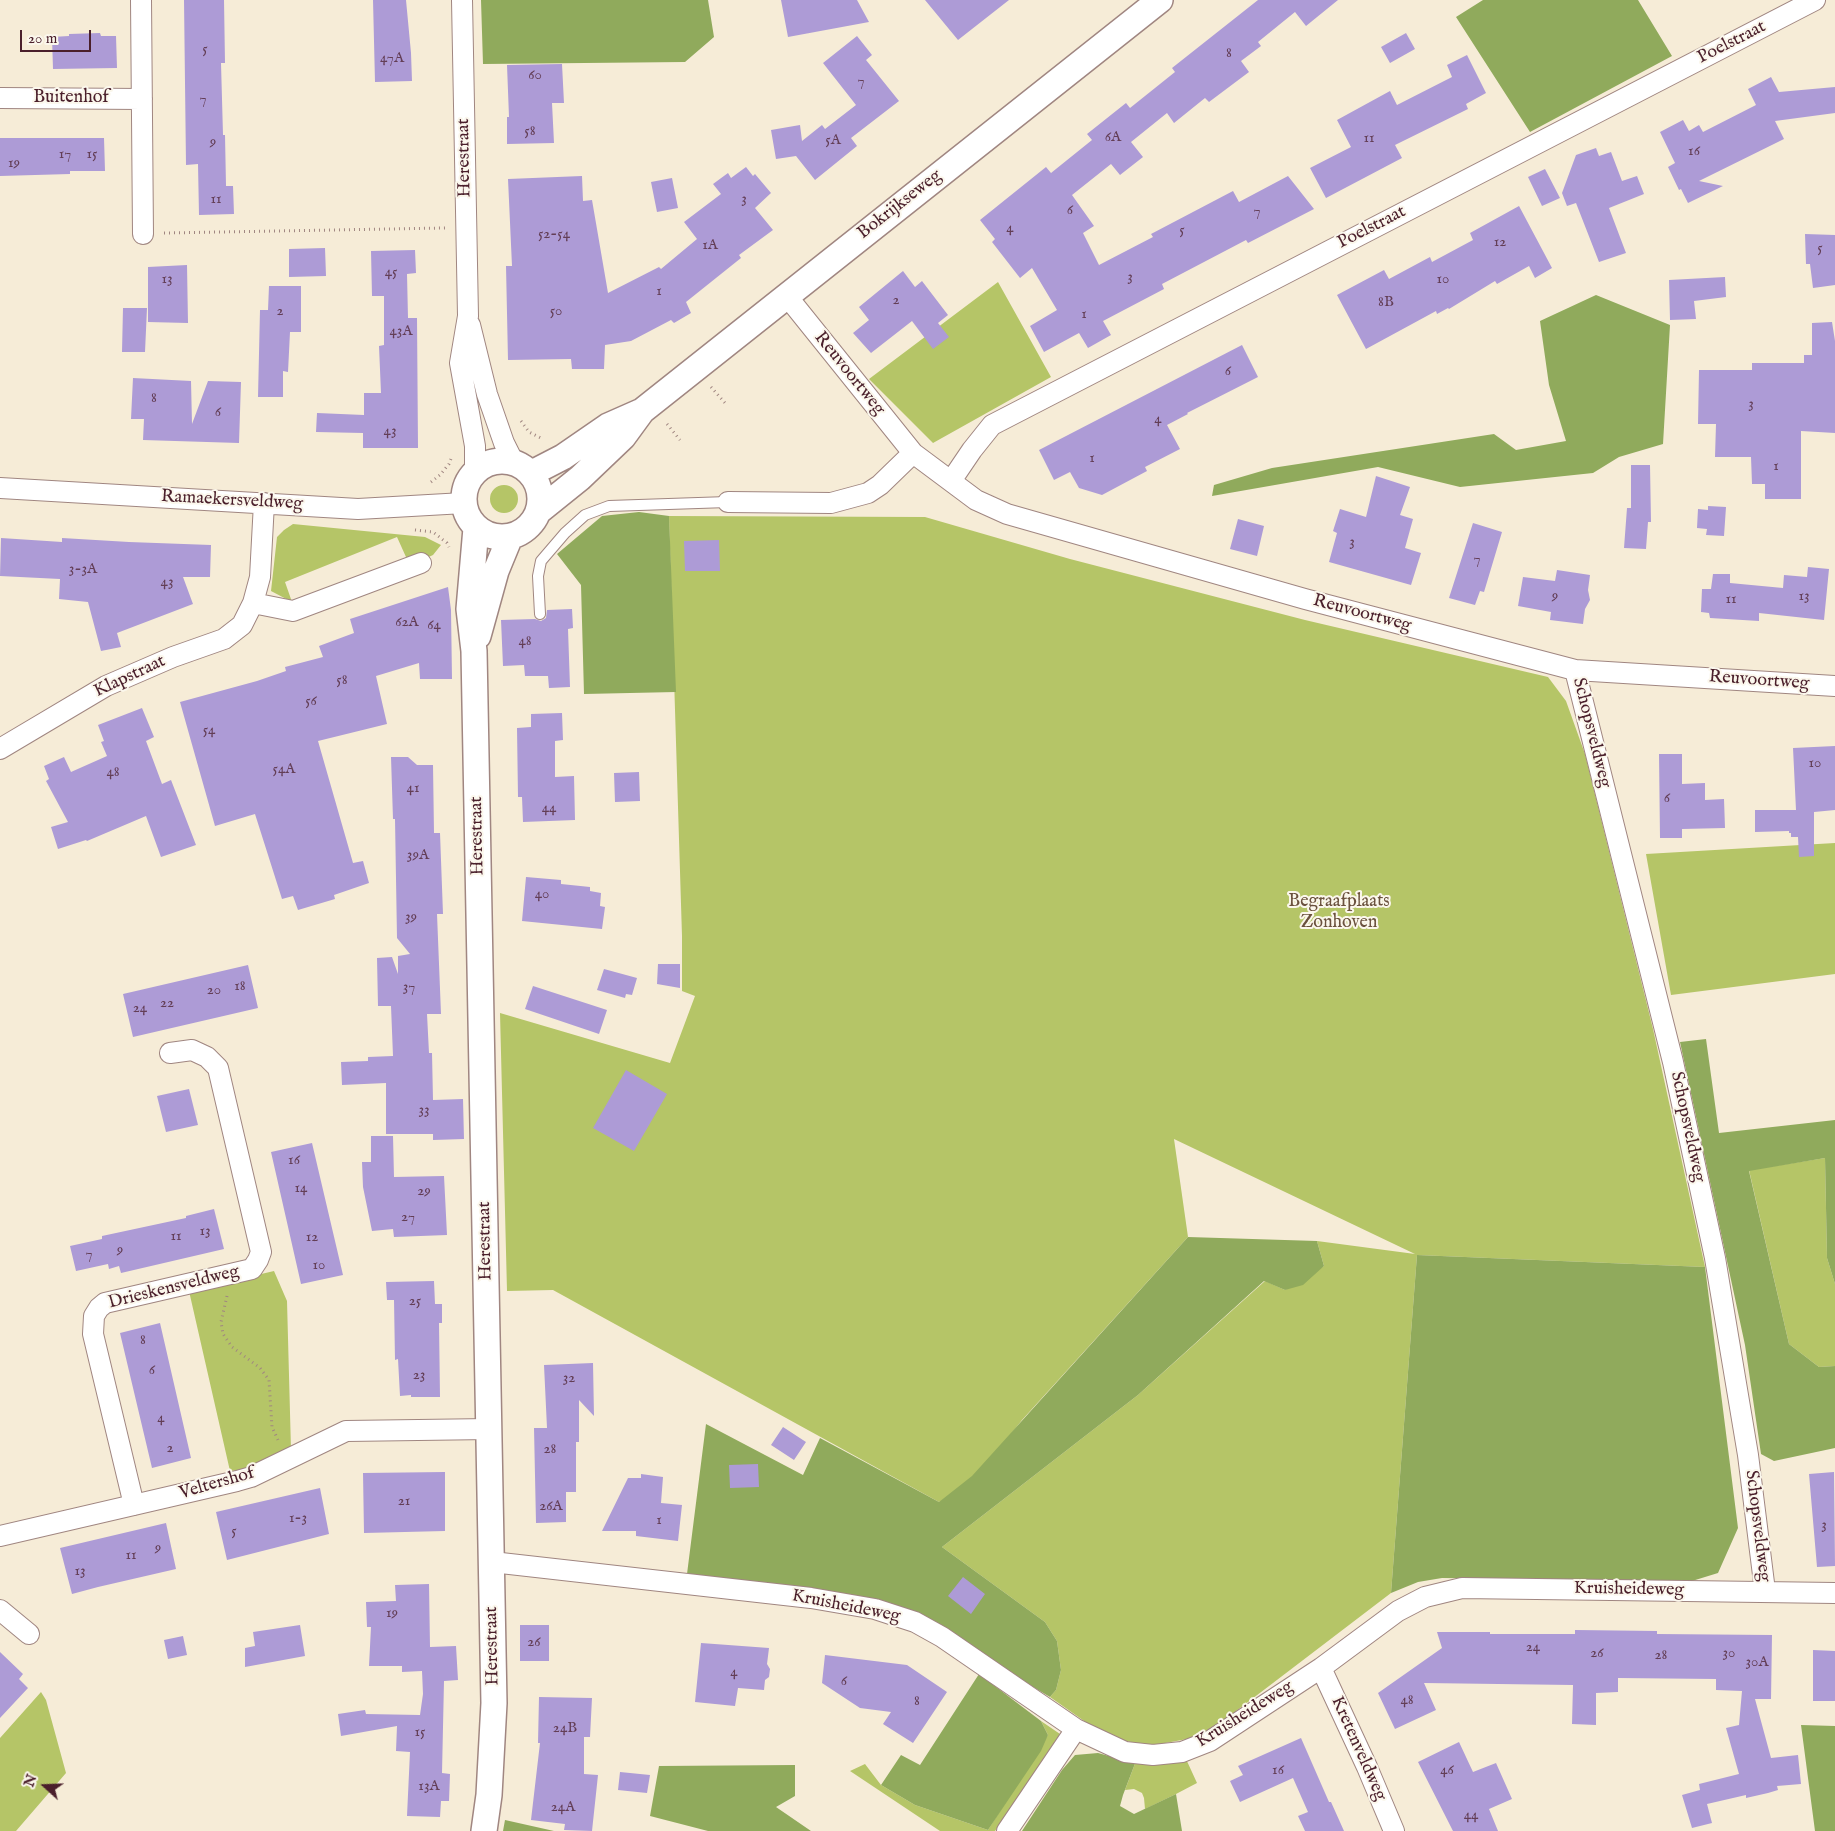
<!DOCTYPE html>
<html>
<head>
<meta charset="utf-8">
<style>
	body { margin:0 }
	#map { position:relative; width:1835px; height:1831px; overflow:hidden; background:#f6ecd7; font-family:"IM FELL English",serif }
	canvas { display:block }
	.north { position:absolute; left:20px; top:1761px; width:50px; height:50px; -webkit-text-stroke:4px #fbf7ec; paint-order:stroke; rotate:290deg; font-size:14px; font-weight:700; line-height:20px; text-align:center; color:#4a1f2b }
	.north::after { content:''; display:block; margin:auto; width:18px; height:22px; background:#4a1f2b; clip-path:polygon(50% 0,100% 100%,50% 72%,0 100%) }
	.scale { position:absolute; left:20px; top:30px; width:71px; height:22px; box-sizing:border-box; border:2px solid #4a1f2b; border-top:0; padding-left:6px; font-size:15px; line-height:18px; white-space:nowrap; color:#4a1f2b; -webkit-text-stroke:4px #fbf7ec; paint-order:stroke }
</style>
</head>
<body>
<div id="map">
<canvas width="1835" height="1831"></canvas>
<div class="north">N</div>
<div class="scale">20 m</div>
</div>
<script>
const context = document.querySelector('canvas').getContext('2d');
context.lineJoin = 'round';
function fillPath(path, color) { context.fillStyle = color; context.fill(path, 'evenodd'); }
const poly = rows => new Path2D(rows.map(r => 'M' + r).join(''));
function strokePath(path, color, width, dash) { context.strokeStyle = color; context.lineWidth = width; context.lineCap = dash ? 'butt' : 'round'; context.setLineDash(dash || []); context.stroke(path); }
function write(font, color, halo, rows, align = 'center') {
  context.font = font + ' "IM FELL English",serif'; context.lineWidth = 4; context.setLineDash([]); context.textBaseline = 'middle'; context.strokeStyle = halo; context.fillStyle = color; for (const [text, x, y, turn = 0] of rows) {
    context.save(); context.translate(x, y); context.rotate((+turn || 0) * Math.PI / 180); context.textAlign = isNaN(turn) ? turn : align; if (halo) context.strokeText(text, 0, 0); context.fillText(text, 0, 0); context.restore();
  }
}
fillPath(poly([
	[998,282,1051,377,933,443,869,379],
	'490 499a14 14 0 1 1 28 0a14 14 0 1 1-28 0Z',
	[669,516,925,517,1070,559,1305,620,1548,677,1566,701,1585,754,1653,1029,1705,1267,1417,1255,1391,1593,1273,1683,1211,1730,1187,1739,1160,1744,1140,1744,1117,1739,1087,1723,1050,1697,1056,1690,1061,1670,1057,1641,1045,1622,942,1547,1138,1395,1265,1281,1285,1290,1324,1266,1317,1241,1415,1254,1174,1139,1188,1237,1022,1420,966,1491,939,1502,553,1290,507,1291,500,1013,670,1063,695,996,682,991,682,936],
	[293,524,425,537,441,545,433,555,420,561,406,557,397,537,285,582,292,602,271,591,277,537,284,530],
	[1835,843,1835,974,1671,995,1646,854],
	[1825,1158,1827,1258,1835,1284,1835,1366,1819,1367,1789,1344,1749,1170],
	[274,1271,287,1301,291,1450,257,1468,230,1471,189,1291],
	[41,1692,46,1700,66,1773,16,1831,0,1831,0,1738],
	[1041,1721,1060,1734,995,1831,940,1831,850,1771,865,1764,881,1785,915,1805,988,1830,1048,1735],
	[1186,1759,1197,1783,1176,1794,1145,1809,1144,1798,1142,1793,1134,1789,1125,1790,1136,1761]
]), '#b5c567');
fillPath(poly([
	[481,0,708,0,714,37,685,62,483,64],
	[1483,0,1638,0,1672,56,1530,132,1456,17],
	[1596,295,1670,325,1663,444,1619,457,1593,473,1460,487,1378,467,1212,496,1214,485,1272,468,1494,434,1516,450,1566,441,1549,385,1540,321],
	[639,512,669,516,676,692,584,694,581,585,557,554,602,516],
	[1706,1039,1719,1133,1835,1120,1835,1284,1827,1258,1825,1158,1749,1171,1789,1344,1819,1367,1835,1366,1835,1448,1774,1461,1761,1454,1745,1345,1680,1042],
	[1188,1237,1317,1241,1324,1266,1303,1285,1285,1290,1264,1281,1138,1395,942,1547,1045,1622,1057,1641,1061,1670,1056,1690,1050,1697,996,1665,918,1614,687,1574,706,1424,803,1475,820,1438,939,1502,972,1476],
	[1417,1255,1705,1267,1738,1528,1718,1573,1692,1581,1442,1578,1418,1582,1391,1593],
	[979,1674,1041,1721,1048,1735,1041,1751,988,1830,915,1805,881,1785,901,1755,920,1765],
	[1801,1725,1835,1726,1835,1831,1815,1831],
	[1098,1753,1116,1758,1136,1761,1123,1795,1120,1806,1134,1814,1176,1794,1182,1831,1022,1831,1062,1770,1075,1755],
	[795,1765,795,1796,776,1807,811,1831,708,1831,650,1816,659,1766],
	[505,1820,554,1831,503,1831]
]), '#90aa5c');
fillPath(poly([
	[184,0,224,0,225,63,221,63,223,135,225,135,226,186,233,186,234,214,199,215,198,164,186,165],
	[373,0,406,0,411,53,412,81,375,82],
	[781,0,857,0,869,22,788,37],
	[925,0,1009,0,958,40],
	[1258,0,1338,0,1306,26,1295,12,1258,42,1261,46,1241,61,1249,72,1209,102,1205,98,1174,123,1167,113,1131,142,1143,157,1120,175,1111,164,1072,195,1094,226,1083,233,1099,265,1153,237,1151,234,1233,191,1239,202,1288,176,1314,209,1248,243,1246,240,1162,284,1164,289,1103,321,1111,335,1088,348,1079,333,1044,352,1030,326,1057,310,1032,268,1020,278,992,242,995,239,980,220,1046,167,1051,173,1092,140,1087,134,1126,103,1130,108,1175,72,1172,68],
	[100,33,101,36,116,36,117,68,53,69,52,37,69,36,69,34],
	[1406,33,1415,49,1390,63,1381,47],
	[857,36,872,55,866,60,899,101,851,138,857,146,815,180,796,156,776,159,771,130,800,125,802,141,822,125,825,129,856,105,823,63],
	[1467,55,1486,93,1466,104,1468,109,1395,145,1402,158,1326,198,1310,168,1351,147,1337,120,1390,91,1397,105,1452,77,1447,65],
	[562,64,564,103,552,103,554,143,507,144,507,117,509,117,507,65],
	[1771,77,1779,92,1835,87,1835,113,1775,121,1784,139,1699,181,1723,186,1688,203,1681,189,1679,190,1668,167,1675,163,1660,132,1683,120,1689,131,1699,125,1703,132,1756,105,1748,89],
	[0,138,104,138,105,171,70,171,70,174,0,176],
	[1596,148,1599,156,1611,152,1622,181,1637,176,1644,194,1609,208,1626,253,1599,262,1576,203,1567,206,1562,193,1576,155],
	[746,167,753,176,755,174,771,193,755,208,773,230,739,255,741,258,686,302,691,313,674,323,671,320,631,341,605,345,604,369,572,369,571,359,508,360,506,266,512,266,508,179,582,176,583,201,592,200,608,293,659,267,661,269,697,239,684,222,721,194,713,184,728,173,731,178],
	[1545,169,1560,198,1542,206,1528,177],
	[672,178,678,208,657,212,651,182],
	[1519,206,1552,268,1535,278,1529,266,1497,284,1495,281,1449,309,1448,308,1437,314,1436,311,1366,349,1337,295,1384,270,1389,279,1430,257,1432,262,1473,240,1470,233],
	[1805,234,1835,235,1835,285,1813,288,1810,264,1806,264],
	[325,248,326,276,289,277,289,249],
	[415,250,416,273,407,274,408,318,417,318,418,448,363,448,363,433,316,432,317,413,364,415,364,393,381,393,379,346,384,345,384,296,372,296,371,251],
	[187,265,188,323,148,322,148,267],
	[903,271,915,287,922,281,948,315,938,323,949,337,933,349,912,321,871,353,853,333,869,320,859,307],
	[1725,277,1726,297,1694,301,1696,319,1670,320,1669,280],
	[269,286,301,286,301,332,290,332,288,372,283,371,283,397,258,397,260,310,268,310],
	[123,308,147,308,145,352,122,352],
	[1832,322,1835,341,1835,433,1801,431,1801,499,1765,499,1765,484,1752,484,1751,457,1715,457,1716,424,1698,424,1699,370,1752,370,1752,363,1804,363,1804,355,1812,355,1812,323],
	[1242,345,1258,377,1187,413,1188,414,1167,425,1180,449,1145,467,1147,471,1102,495,1079,488,1070,472,1054,480,1039,450],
	[133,378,191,381,192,424,208,381,241,382,239,443,143,440,144,419,131,419],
	[1631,465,1650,465,1651,522,1648,522,1646,549,1624,548,1627,508,1631,508],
	[1376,476,1410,487,1400,515,1413,519,1405,548,1421,553,1411,585,1329,562,1337,533,1333,531,1340,509,1366,517],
	[1708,506,1726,507,1724,536,1706,535,1707,529,1697,528,1698,509,1708,510],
	[1238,519,1264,526,1257,556,1230,549],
	[1473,523,1502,532,1484,592,1480,591,1475,605,1449,598],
	[1,538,62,542,62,538,129,542,211,545,210,577,183,577,193,604,117,633,121,647,101,651,88,602,59,599,60,579,0,576],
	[719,540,720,571,685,571,684,541],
	[1808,567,1829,569,1824,620,1759,613,1759,621,1710,618,1709,613,1701,612,1702,589,1711,589,1713,574,1730,574,1730,583,1783,588,1784,575,1807,577],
	[1557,570,1590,575,1588,590,1590,600,1585,609,1583,624,1550,620,1551,612,1518,606,1523,577,1555,581],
	[448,587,451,610,452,679,420,679,419,663,376,676,387,724,318,741,353,863,363,861,369,883,334,895,335,899,298,910,293,896,282,899,255,814,215,826,180,702,257,681,286,671,285,667,323,657,319,646,354,633,350,619],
	[572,609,573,628,568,629,570,687,549,688,548,676,525,676,524,665,503,666,501,620,535,619,541,621,546,618,547,610],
	[142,708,154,737,146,741,162,784,171,780,196,845,161,857,146,816,87,841,86,840,58,849,51,827,68,822,46,781,49,779,44,766,64,757,71,772,107,756,101,742,104,741,98,725],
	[562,713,563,740,555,741,555,777,574,776,575,820,523,822,522,797,518,797,517,728,531,727,531,714],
	[1835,746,1835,810,1814,812,1814,856,1799,857,1798,837,1791,837,1791,833,1789,833,1789,831,1755,832,1755,810,1796,810,1793,748],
	[1659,754,1682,754,1682,784,1705,783,1705,800,1724,799,1725,828,1682,829,1682,838,1660,838],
	[391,757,408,757,417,765,433,765,434,833,440,833,443,914,437,914,441,1014,427,1014,429,1053,432,1053,433,1100,463,1099,464,1139,433,1140,433,1134,386,1134,386,1083,342,1085,341,1062,368,1061,368,1057,393,1056,391,1006,378,1006,377,958,392,957,398,974,398,956,410,954,397,938,395,819,393,819],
	[639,772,640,801,615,802,614,773],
	[526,877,561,880,561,884,590,887,590,891,601,893,600,906,605,907,602,929,522,921],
	[658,964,680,964,680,988,657,984],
	[248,965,258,1008,133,1037,123,994],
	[604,969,637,978,632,995,626,994,625,998,597,990],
	[533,986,607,1010,599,1034,525,1009],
	[626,1070,667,1094,634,1151,593,1128],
	[189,1089,198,1125,166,1132,157,1096],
	[371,1136,393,1136,394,1177,444,1176,447,1235,394,1237,393,1229,372,1231,363,1187,362,1162,371,1162],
	[312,1143,343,1275,301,1284,271,1152],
	[214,1209,224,1249,121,1273,119,1266,109,1269,108,1264,76,1271,70,1246,102,1239,102,1236,186,1218,186,1216],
	[434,1281,435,1304,442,1304,442,1323,439,1323,440,1397,411,1397,411,1395,400,1396,398,1359,395,1360,394,1300,387,1300,386,1282],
	[160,1323,191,1458,152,1468,120,1333],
	[593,1363,594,1416,579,1400,579,1442,576,1442,576,1492,566,1492,566,1522,536,1523,534,1428,547,1428,544,1365],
	[783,1427,806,1442,794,1460,771,1445],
	[758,1464,759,1487,730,1488,729,1465],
	[445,1472,445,1531,364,1533,363,1473],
	[1834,1472,1835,1566,1817,1567,1809,1474],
	[641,1474,663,1477,661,1503,682,1505,678,1541,636,1536,636,1531,602,1531,628,1478,641,1478],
	[320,1488,329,1534,227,1560,216,1512],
	[166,1523,176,1569,98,1587,72,1594,60,1548],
	[963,1577,985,1594,971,1614,948,1596],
	[429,1584,430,1647,456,1646,458,1680,444,1681,442,1773,450,1774,449,1801,441,1801,440,1817,407,1816,410,1752,396,1751,397,1726,341,1736,338,1714,365,1710,366,1714,420,1715,423,1694,422,1671,402,1672,402,1666,369,1666,371,1627,367,1627,366,1602,396,1601,395,1585],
	[300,1625,305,1656,245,1667,245,1648,255,1646,253,1632],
	[520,1625,549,1625,549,1661,520,1661],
	[1575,1630,1657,1631,1657,1634,1772,1635,1771,1699,1755,1699,1771,1758,1798,1755,1801,1784,1777,1786,1778,1790,1768,1793,1746,1798,1746,1795,1707,1804,1712,1823,1692,1828,1682,1795,1700,1790,1699,1784,1739,1774,1726,1728,1739,1725,1742,1691,1716,1690,1716,1679,1618,1678,1618,1692,1596,1693,1596,1725,1572,1724,1573,1685,1424,1683,1436,1710,1395,1729,1378,1693,1442,1648,1437,1632,1490,1632,1490,1634,1575,1634],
	[183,1636,187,1655,168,1659,164,1640],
	[701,1643,769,1648,767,1664,770,1669,769,1677,765,1680,764,1690,738,1688,735,1706,695,1702],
	[1813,1650,1835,1651,1835,1701,1813,1701],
	[0,1652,23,1674,19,1679,28,1688,0,1718],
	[825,1655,907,1665,947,1692,913,1743,883,1724,891,1712,860,1708,822,1683],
	[539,1697,592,1698,590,1737,584,1737,584,1774,598,1775,592,1831,564,1830,565,1824,531,1820,540,1743,538,1743],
	[1301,1738,1329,1802,1331,1802,1344,1831,1305,1831,1298,1816,1308,1812,1293,1778,1240,1802,1230,1781,1243,1775,1238,1766],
	[1459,1742,1473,1772,1496,1763,1512,1799,1489,1809,1498,1831,1453,1831,1418,1762],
	[620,1772,650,1775,647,1793,618,1790]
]), '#ad9bd6');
const service = poly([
	[540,614,538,576,541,561,565,533,585,515,609,506,728,502]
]);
const minor = poly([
	[141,0,143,234],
	[462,0,468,316,460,363,475,446,475,472],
	[0,98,142,99],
	[786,295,913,453,976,500,1007,514,1305,599,1575,670,1835,686],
	[470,325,487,394,504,443,513,461],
	[951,481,972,450,992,425,1815,0],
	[0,488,358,509,464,503],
	[728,502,831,503,868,493,880,485,913,453],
	[253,603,293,611,421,563],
	[1575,670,1673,1062,1715,1258,1748,1455,1765,1591],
	[0,749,106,686,173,657,224,639,242,625,253,603,260,577,264,503],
	[134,1505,93,1334,94,1316,99,1308,105,1303,252,1269,258,1260,261,1252,218,1068,207,1057,192,1050,170,1053],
	[0,1536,237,1481,251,1477,346,1431,490,1429],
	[492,1562,811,1598,875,1609,915,1622,942,1637,1076,1729,1125,1752,1153,1755,1182,1752,1210,1741,1321,1668,1398,1611,1425,1597,1462,1588,1835,1593],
	[0,1610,29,1634],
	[1321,1668,1367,1767,1394,1831],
	[1007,1831,1076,1729]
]);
const tertiary = poly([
	'464 499a38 38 0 1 1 76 0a38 38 0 1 1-76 0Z',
	[532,473,563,457,608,426,642,411,1160,0],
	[539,511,580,478,623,437,642,411],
	[476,528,469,609,474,651,494,1703,489,1795,484,1831],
	[478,636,496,571,510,537]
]);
strokePath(service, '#a08681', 12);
strokePath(minor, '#a08681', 22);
strokePath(tertiary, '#a08681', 28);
strokePath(poly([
	[164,233,445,228],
	[711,387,725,403],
	[521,421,529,432,543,439],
	[667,424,680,440],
	[431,482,440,475,449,464,452,456],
	[415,530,433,532,447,543,449,547],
	[227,1296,221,1322,223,1334,232,1347,260,1368,269,1380,272,1427,278,1440]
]), '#a08681', 3, [1, 4]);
strokePath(service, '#fff', 10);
strokePath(minor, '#fff', 20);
strokePath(tertiary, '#fff', 25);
write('15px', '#633e56', null, [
	["5",205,50],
	["8",1229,54],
	["47A",392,59],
	["60",535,76],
	["7",861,82],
	["7",203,100],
	["58",530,132],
	["6A",1113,138],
	["11",1369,139],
	["5A",833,141],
	["9",213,143],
	["16",1694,152],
	["17",65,155],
	["15",92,155],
	["19",14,164],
	["11",216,200],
	["3",744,200],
	["6",1070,211],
	["7",1257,212],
	["4",1010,229],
	["5",1182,231],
	["52-54",554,235],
	["12",1500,243],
	["1A",710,246],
	["5",1820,249],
	["45",391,273],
	["3",1130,278],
	["13",167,280],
	["10",1443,280],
	["1",659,292],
	["2",896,301],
	["8B",1386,303],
	["2",280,312],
	["50",556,312],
	["1",1084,315],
	["43A",401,332],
	["6",1228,372],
	["8",154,399],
	["3",1751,405],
	["6",218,413],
	["4",1158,420],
	["43",390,432],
	["1",1092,459],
	["1",1776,467],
	["3",1352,543],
	["7",1477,560],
	["3-3A",83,570],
	["43",167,583],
	["9",1555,597],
	["13",1804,597],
	["11",1731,600],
	["62A",407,623],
	["64",434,626],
	["48",525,642],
	["58",342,681],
	["56",311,702],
	["54",209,731],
	["10",1815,764],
	["54A",284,770],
	["48",113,773],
	["41",413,789],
	["6",1667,799],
	["44",549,809],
	["39A",418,856],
	["40",542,895],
	["39",411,918],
	["18",240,987],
	["37",409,988],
	["20",214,991],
	["22",167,1004],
	["24",140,1009],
	["33",424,1111],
	["16",294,1161],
	["14",301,1189],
	["29",424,1192],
	["27",408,1218],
	["13",205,1232],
	["11",176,1237],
	["12",312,1238],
	["9",120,1251],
	["7",89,1255],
	["10",319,1266],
	["25",415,1302],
	["8",143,1341],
	["6",152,1371],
	["23",419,1376],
	["32",569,1379],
	["4",161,1419],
	["2",170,1449],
	["28",550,1450],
	["21",404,1502],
	["26A",551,1507],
	["1-3",298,1519],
	["1",659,1521],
	["3",1824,1526],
	["5",234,1532],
	["9",158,1549],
	["11",131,1556],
	["13",80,1572],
	["19",392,1614],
	["26",534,1643],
	["24",1533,1648],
	["26",1597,1654],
	["30",1729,1654],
	["28",1661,1656],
	["30A",1757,1663],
	["4",734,1673],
	["6",844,1682],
	["48",1407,1701],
	["8",917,1702],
	["24B",565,1729],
	["15",420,1733],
	["16",1278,1771],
	["46",1447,1771],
	["13A",429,1787],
	["24A",563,1808],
	["44",1471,1816]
]);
write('18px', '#4a1f2b', '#fbf7ec', [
	["Poelstraat",1732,43,-27],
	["Buitenhof",71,98],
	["Herestraat",465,158,-91],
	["Bokrijkseweg",900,205,-38],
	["Poelstraat",1372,228,-27],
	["Reuvoortweg",849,374,51],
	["Ramaekersveldweg",232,501,3],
	["Reuvoortweg",1362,614,15],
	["Klapstraat",130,677,-25],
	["Reuvoortweg",1759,681,4],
	["Schopsveldweg",1591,733,76],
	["Herestraat",478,836,-91],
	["Schopsveldweg",1687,1127,78],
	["Herestraat",486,1241,-91],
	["Drieskensveldweg",174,1288,-14],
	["Veltershof",217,1484,-16],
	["Schopsveldweg",1757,1526,83],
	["Kruisheideweg",1629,1590,1],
	["Kruisheideweg",846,1607,11],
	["Herestraat",493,1646,-91],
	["Kruisheideweg",1245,1715,-32],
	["Kretenveldweg",1358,1749,66]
]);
write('18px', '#6a513d', '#fbf7ec', [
	["Begraafplaats",1339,902],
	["Zonhoven",1339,923]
]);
</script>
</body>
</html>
